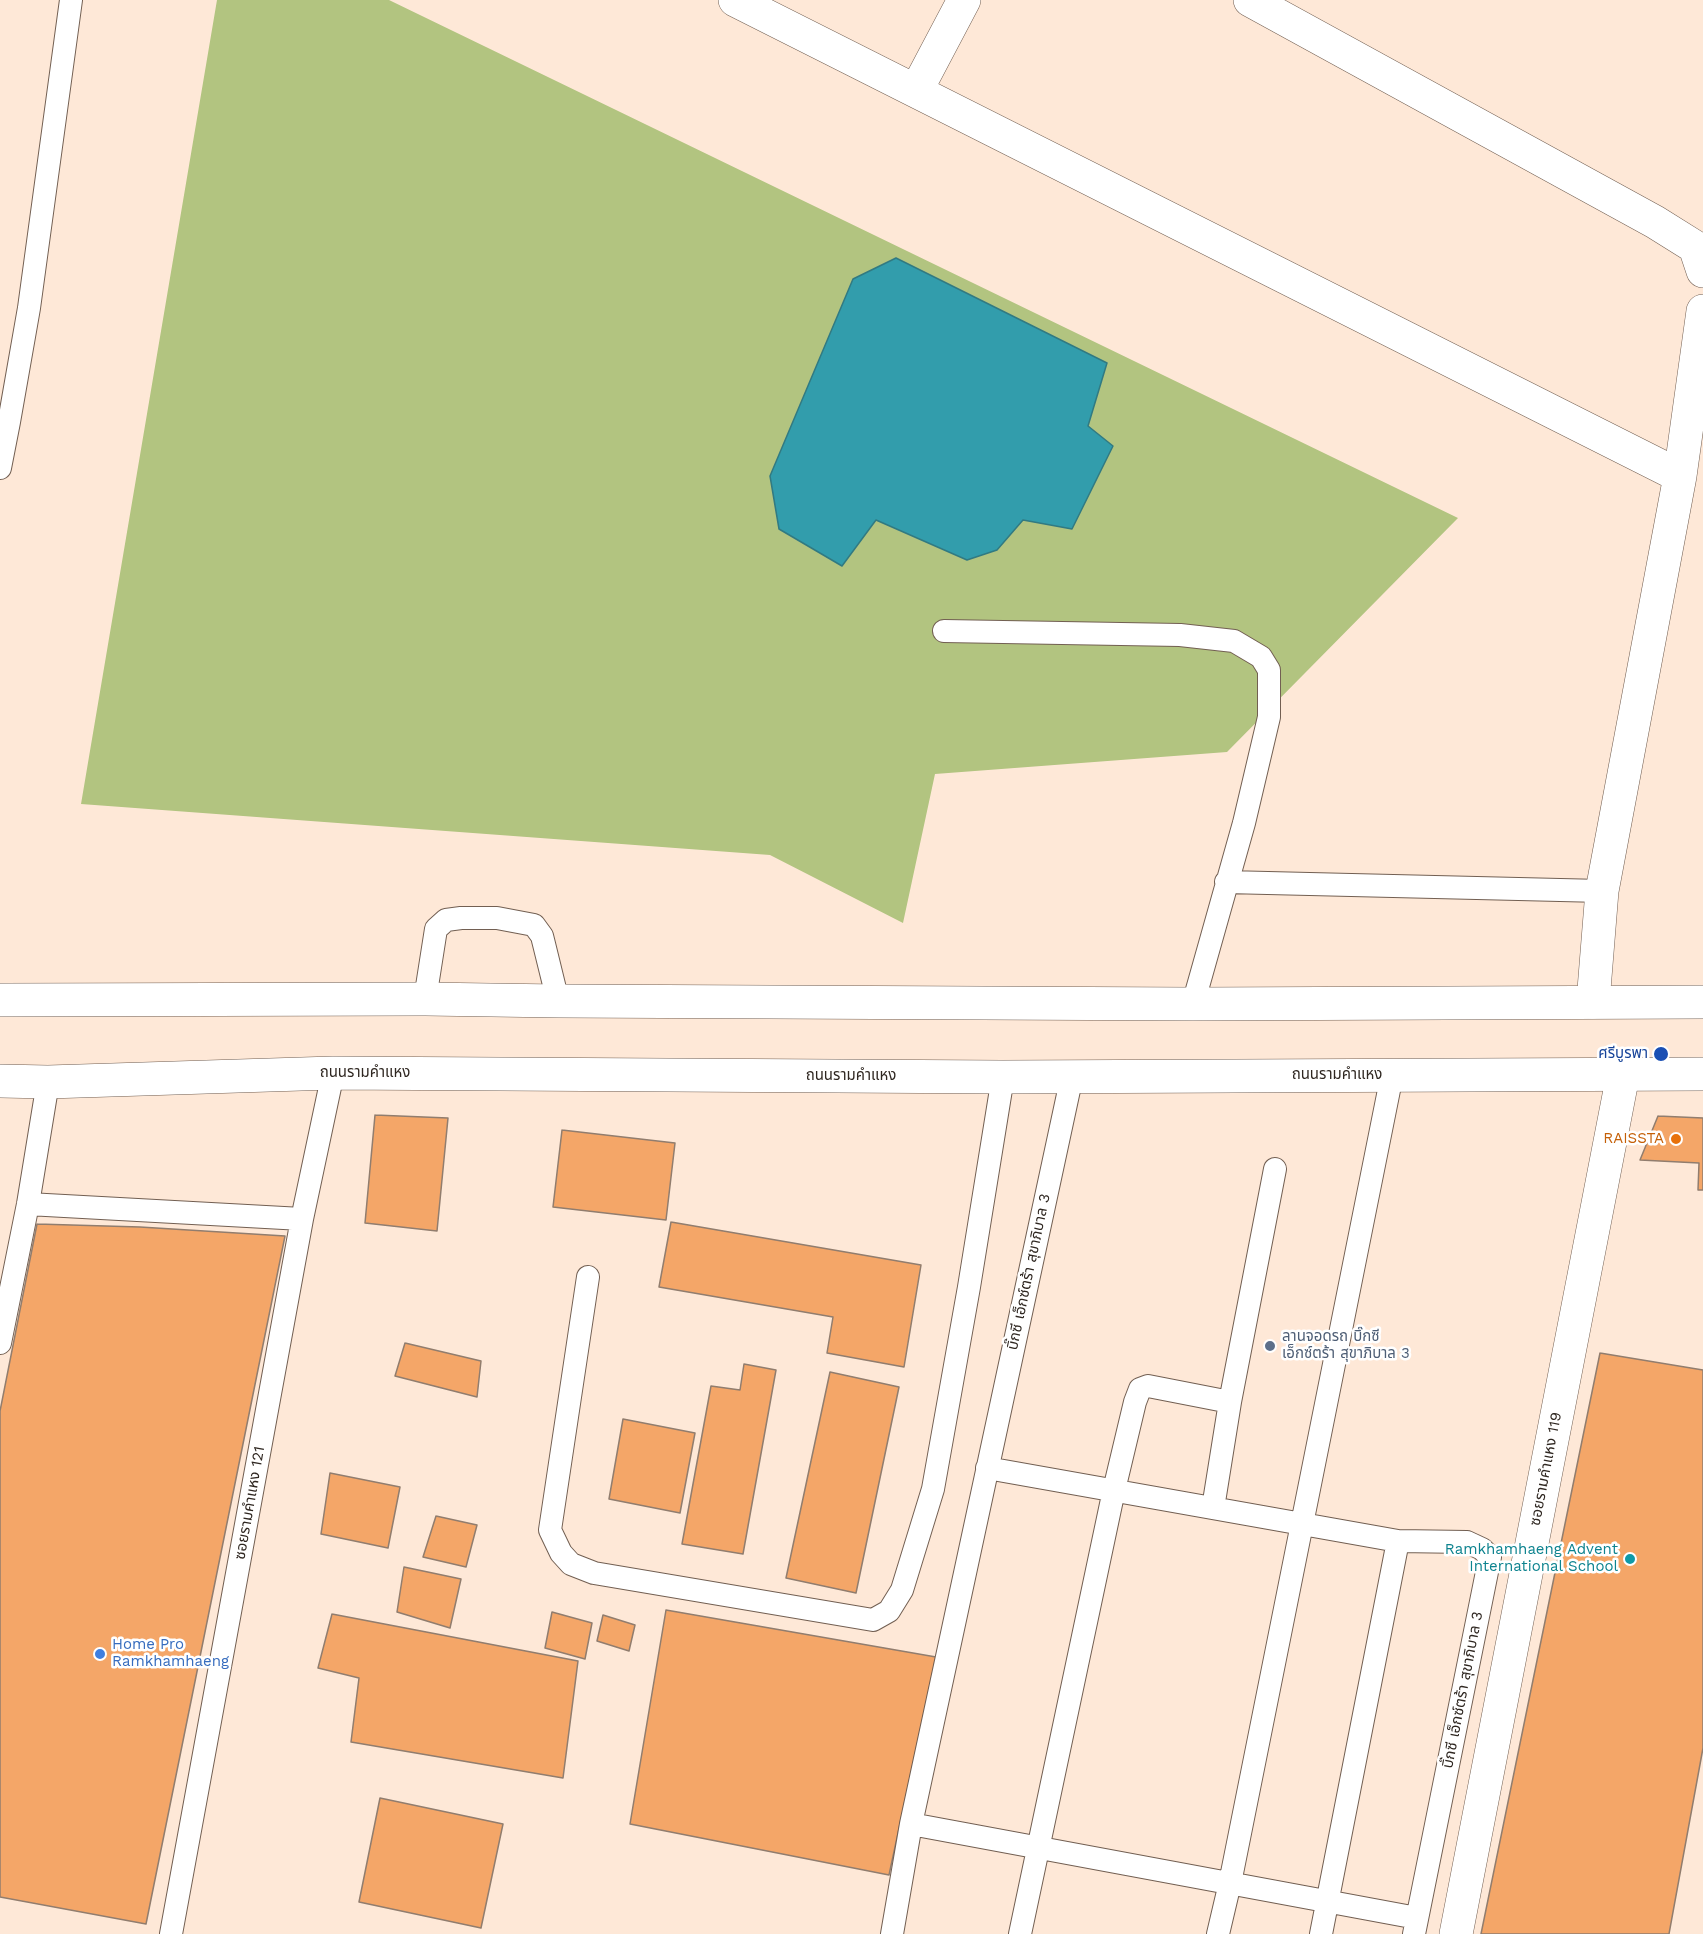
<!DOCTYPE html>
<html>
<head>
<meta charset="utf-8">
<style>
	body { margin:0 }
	canvas { display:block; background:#fee8d7 }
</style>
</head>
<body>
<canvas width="1703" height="1934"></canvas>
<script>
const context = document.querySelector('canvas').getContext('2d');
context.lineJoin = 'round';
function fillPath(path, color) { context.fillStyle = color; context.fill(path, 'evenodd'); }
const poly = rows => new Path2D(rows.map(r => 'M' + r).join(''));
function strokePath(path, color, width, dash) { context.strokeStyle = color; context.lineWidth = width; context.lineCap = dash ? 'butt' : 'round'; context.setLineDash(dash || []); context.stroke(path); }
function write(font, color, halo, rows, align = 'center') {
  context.font = font + ' "Work Sans","Noto Sans Thai",sans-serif'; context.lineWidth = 5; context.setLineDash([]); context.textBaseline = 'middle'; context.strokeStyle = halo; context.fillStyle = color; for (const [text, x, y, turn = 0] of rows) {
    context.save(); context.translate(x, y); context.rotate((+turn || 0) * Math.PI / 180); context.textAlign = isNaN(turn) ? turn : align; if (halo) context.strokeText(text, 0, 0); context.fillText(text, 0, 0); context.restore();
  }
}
fillPath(poly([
	[217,0,389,0,1458,518,1227,752,935,774,903,923,770,855,81,804]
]), '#b2c480');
const water = poly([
	[896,258,1107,363,1088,426,1113,446,1072,529,1023,520,997,550,967,560,876,520,842,566,779,529,770,476,853,279,896,258]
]);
fillPath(water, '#329dac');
strokePath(water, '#317a82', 1.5);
const building = poly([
	[375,1115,448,1118,437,1231,365,1223,375,1115],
	[1658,1116,1703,1118,1703,1190,1698,1190,1699,1163,1640,1160,1658,1116],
	[562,1130,675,1143,666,1220,553,1207,562,1130],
	[671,1222,921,1265,904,1367,827,1353,833,1317,659,1287,671,1222],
	[37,1224,140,1227,285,1236,146,1924,0,1897,0,1411,37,1224],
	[405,1343,481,1361,477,1397,395,1376,405,1343],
	[1600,1353,1703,1370,1703,1748,1669,1934,1481,1934,1600,1353],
	[744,1364,776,1370,743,1554,682,1544,711,1386,740,1390,744,1364],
	[830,1372,899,1387,856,1593,786,1578,830,1372],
	[623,1419,695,1433,680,1513,609,1499,623,1419],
	[330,1473,400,1487,388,1548,321,1534,330,1473],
	[436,1516,477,1525,466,1567,423,1557,436,1516],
	[404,1567,461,1579,450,1628,397,1612,404,1567],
	[666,1610,936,1657,889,1875,630,1824,666,1610],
	[552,1612,592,1623,585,1659,545,1648,552,1612],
	[332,1614,578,1661,563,1778,351,1742,359,1678,318,1668,332,1614],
	[603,1615,635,1625,629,1651,597,1641,603,1615],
	[380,1798,503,1824,481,1928,359,1902,380,1798]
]);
fillPath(building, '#f4a668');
strokePath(building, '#917d6e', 1.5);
const lane = poly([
	[0,468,9,422,29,308,71,0],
	[944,631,1180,635,1234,641,1261,657,1269,670,1269,717,1244,823,1193,1004],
	[1226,882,1602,891],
	[425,999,436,929,446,920,461,918,497,918,534,925,542,936,544,944,558,1001],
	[28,1204,302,1219],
	[588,1277,550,1530,561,1553,571,1564,594,1573,873,1620,889,1611,902,1590,933,1489,969,1287,1003,1077],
	[0,1343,28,1204,48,1082],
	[987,1468,1398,1541,1467,1542,1482,1549,1490,1557,1414,1934],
	[1213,1508,1230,1402],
	[911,1824,1417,1918],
	[171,1934,302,1219,333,1073],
	[892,1934,911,1824,1072,1076],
	[1020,1934,1114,1490,1135,1402,1140,1389,1148,1386,1230,1402,1275,1169],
	[1218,1934,1230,1883,1392,1075],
	[1321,1934,1398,1541]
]);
const street = poly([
	[735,0,1680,476],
	[1250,0,1655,222,1695,247,1703,271],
	[916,91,964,0],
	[1593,1002,1602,891,1680,476,1703,311],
	[1456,1934,1623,1075]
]);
const primary = poly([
	[0,1000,425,999,558,1001,1193,1004,1703,1002],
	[0,1081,48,1082,333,1073,1003,1077,1703,1074]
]);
strokePath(lane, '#725f52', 24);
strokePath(street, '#725f52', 34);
strokePath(primary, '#725f52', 34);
strokePath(lane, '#fff', 22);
strokePath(street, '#fff', 33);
strokePath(primary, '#fff', 33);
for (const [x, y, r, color] of [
	[1661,1054,8,"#1a4fb4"],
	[1676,1139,6,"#e8710a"],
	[1270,1346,6,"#5c6f8a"],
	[1630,1559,6,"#0f9aa8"],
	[100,1654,6,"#3f7fe0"]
]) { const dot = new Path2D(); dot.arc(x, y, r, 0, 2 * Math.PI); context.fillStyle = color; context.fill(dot); strokePath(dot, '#fff', 2); }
write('15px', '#164399', '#fff', [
	["ศรีบูรพา",1648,1054]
], 'right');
write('15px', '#2f2721', '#fff', [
	["ถนนรามคำแหง",365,1073],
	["ถนนรามคำแหง",1337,1075],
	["ถนนรามคำแหง",851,1076],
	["บิ๊กซี เอ็กซ์ตร้า สุขาภิบาล 3",1029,1272,-78],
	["ซอยรามคำแหง 119",1546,1469,-79],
	["ซอยรามคำแหง 121",250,1503,-80],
	["บิ๊กซี เอ็กซ์ตร้า สุขาภิบาล 3",1463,1690,-79]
]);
write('15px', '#c56008', '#fff', [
	["RAISSTA",1664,1139]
], 'right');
write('15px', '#4e5e75', '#fff', [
	["ลานจอดรถ บิ๊กซี",1282,1337],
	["เอ็กซ์ตร้า สุขาภิบาล 3",1282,1354]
], 'left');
write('15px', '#0d838f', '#fff', [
	["Ramkhamhaeng Advent",1618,1550],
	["International School",1618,1567]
], 'right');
write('15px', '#366cbe', '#fff', [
	["Home Pro",112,1645],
	["Ramkhamhaeng",112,1662]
], 'left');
</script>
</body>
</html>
